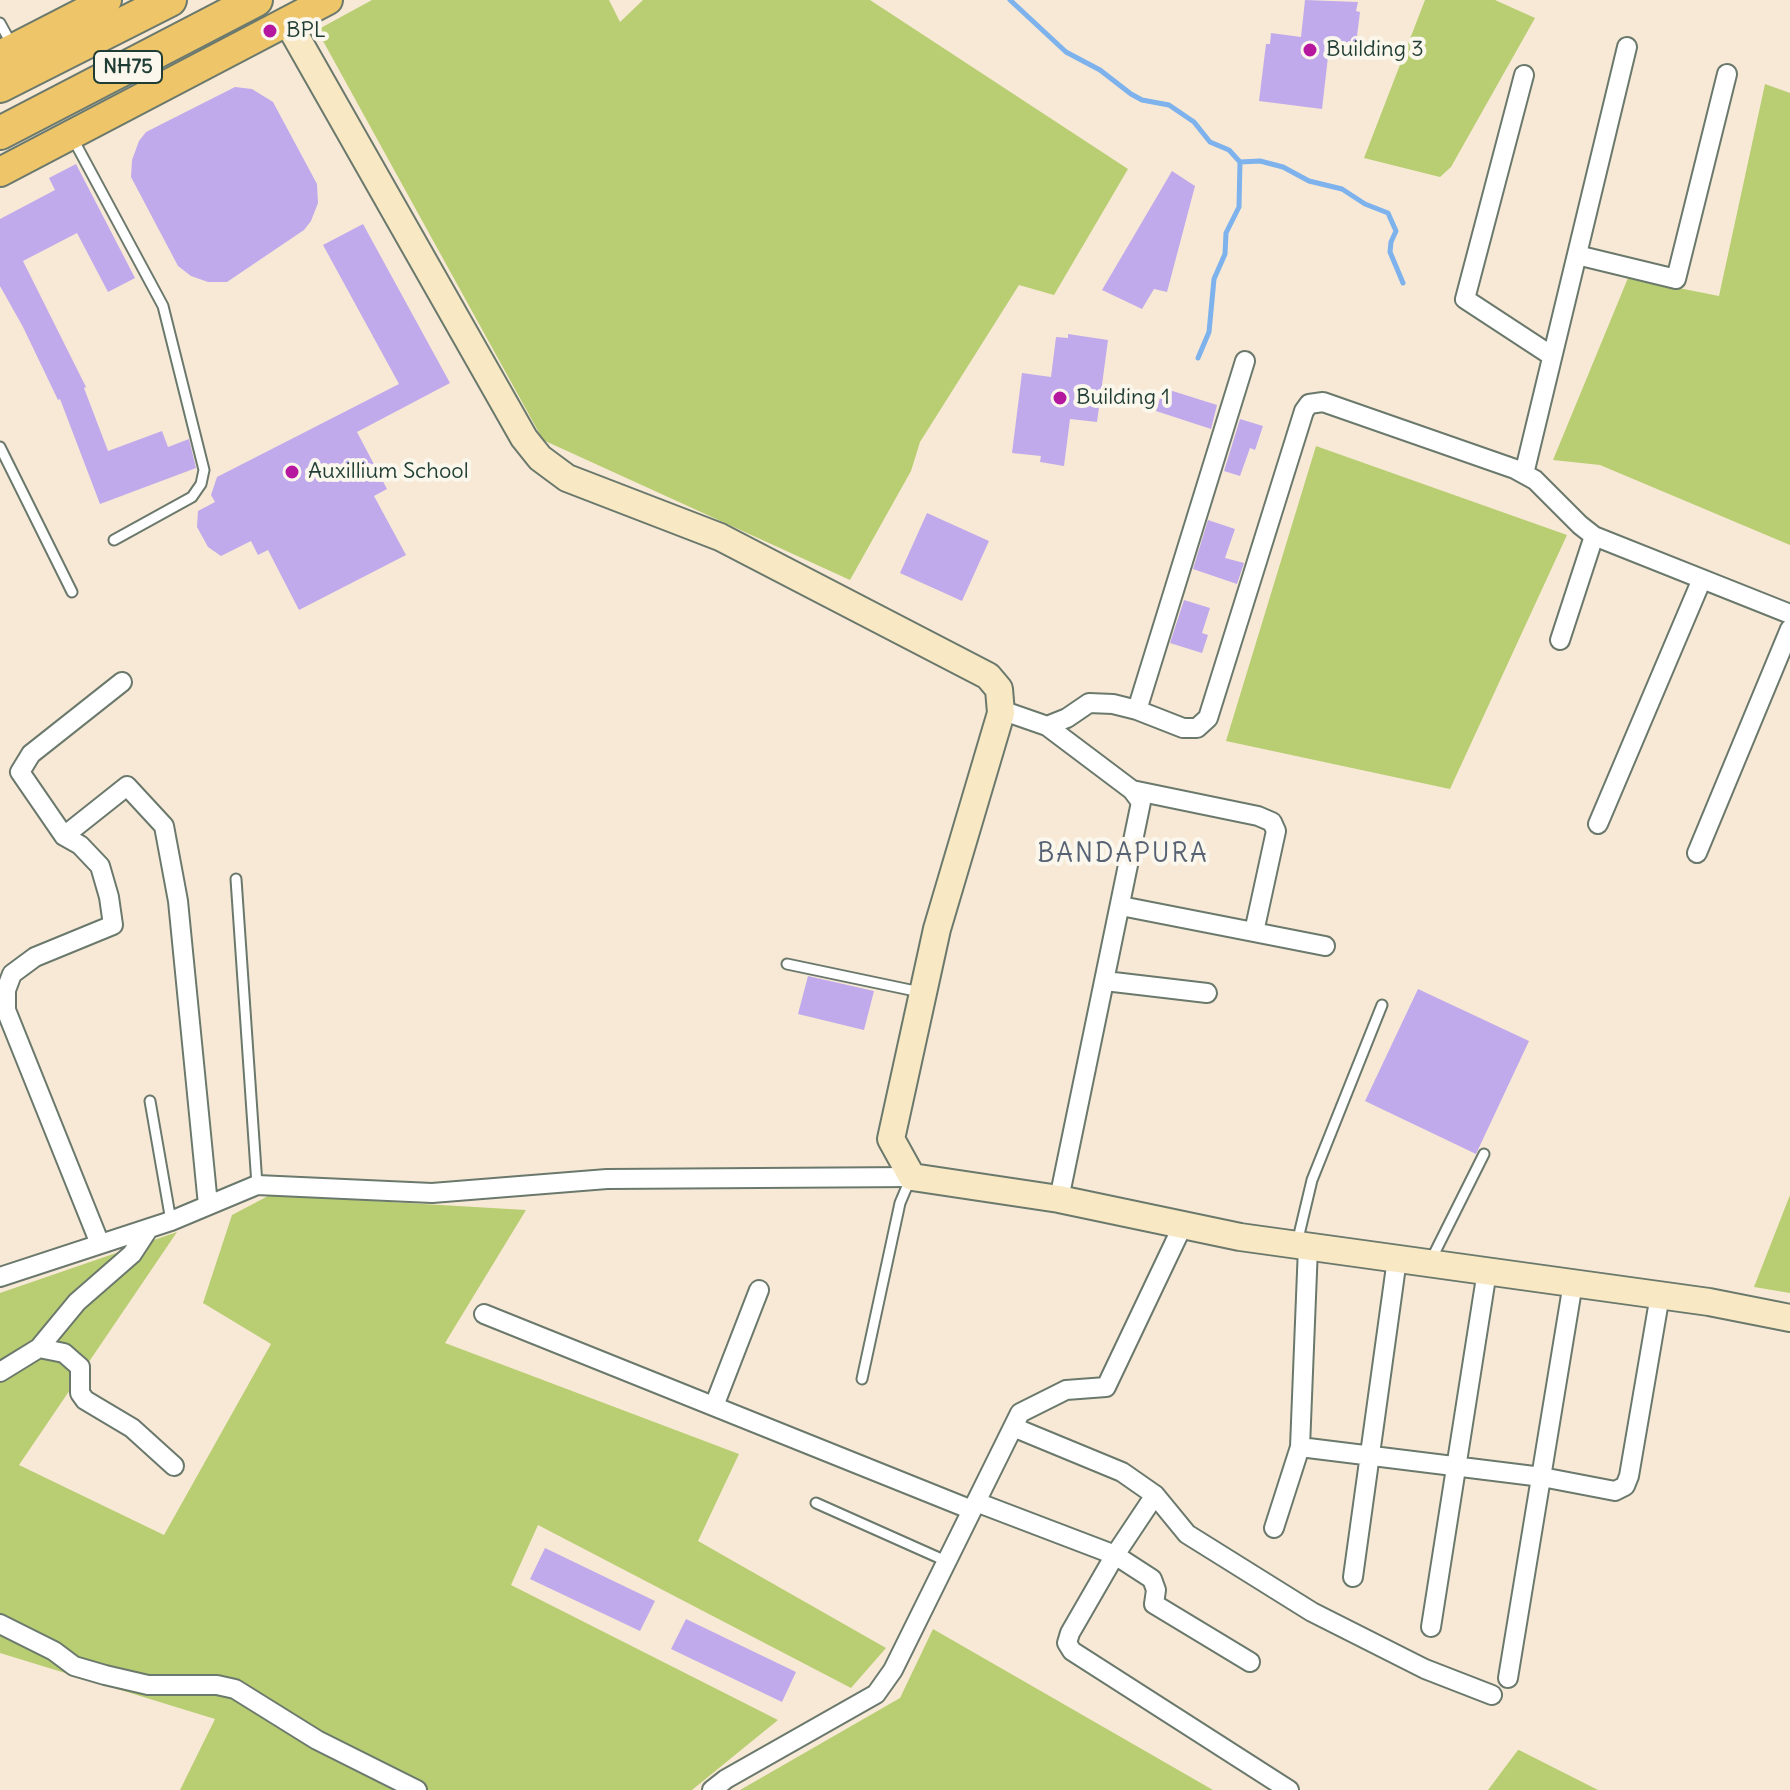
<!DOCTYPE html>
<html>
<head>
<meta charset="utf-8">
<style>
	body { margin:0 }
	canvas { display:block; background:#f7e9d6 }
</style>
</head>
<body>
<canvas width="1790" height="1790"></canvas>
<script>
const context = document.querySelector('canvas').getContext('2d');
context.lineJoin = 'round';
function fillPath(path, color) { context.fillStyle = color; context.fill(path, 'evenodd'); }
const poly = rows => new Path2D(rows.map(r => 'M' + r).join(''));
function strokePath(path, color, width, dash) { context.strokeStyle = color; context.lineWidth = width; context.lineCap = dash ? 'butt' : 'round'; context.setLineDash(dash || []); context.stroke(path); }
function write(font, color, halo, rows, align = 'center') {
  context.font = font + ' Delius,sans-serif'; context.lineWidth = 8; context.setLineDash([]); context.textBaseline = 'middle'; context.strokeStyle = halo; context.fillStyle = color; for (const [text, x, y, turn = 0] of rows) {
    context.save(); context.translate(x, y); context.rotate((+turn || 0) * Math.PI / 180); context.textAlign = isNaN(turn) ? turn : align; if (halo) context.strokeText(text, 0, 0); context.fillText(text, 0, 0); context.restore();
  }
}
fillPath(poly([
	[372,0,609,0,620,22,643,0,870,0,1128,169,1054,295,1019,285,920,442,911,471,850,580,543,440,317,30],
	[1425,0,1495,0,1535,18,1451,167,1440,177,1364,158],
	[1765,84,1790,93,1790,545,1600,465,1553,460,1628,278,1719,296],
	[1316,446,1567,535,1450,789,1226,741],
	[270,1195,526,1210,445,1343,739,1454,698,1541,886,1648,851,1688,538,1525,511,1585,778,1720,692,1790,180,1790,215,1719,0,1653,0,1293,177,1232,19,1465,164,1535,271,1344,203,1303,232,1215],
	[1790,1195,1790,1293,1754,1287],
	[933,1629,1213,1790,740,1790,900,1698],
	[1518,1750,1519,1750,1598,1790,1488,1790]
]), '#b9ce72');
strokePath(poly([
	[1010,0,1066,52,1100,70,1131,94,1142,100,1169,105,1194,122,1210,142,1229,150,1240,162,1239,207,1226,233,1225,254,1214,279,1209,332,1198,358],
	[1240,162,1260,161,1283,167,1309,181,1342,189,1365,204,1388,213,1396,231,1391,242,1390,252,1403,283]
]), '#7eb2ec', 5);
fillPath(poly([
	[1305,0,1358,2,1356,11,1360,12,1354,60,1328,57,1322,109,1259,101,1266,44,1270,44,1271,33,1301,37],
	[235,87,252,89,273,102,317,184,318,203,311,221,304,230,227,282,208,282,191,276,178,266,131,177,132,160,139,141,146,132],
	[76,164,135,278,108,292,77,233,23,261,86,387,84,388,108,451,162,431,168,447,189,439,196,468,100,504,60,399,58,400,23,327,0,286,0,219,55,190,49,178],
	[1172,171,1195,186,1167,292,1154,289,1142,309,1102,290],
	[363,224,450,383,357,432,387,489,374,496,406,555,299,610,268,550,258,555,251,541,221,556,208,547,197,527,198,511,215,502,211,495,217,477,399,384,323,245],
	[1068,334,1108,340,1097,422,1070,419,1064,466,1040,462,1041,456,1012,453,1022,373,1051,377,1056,337,1068,338],
	[1163,388,1217,405,1211,429,1156,411],
	[1240,419,1263,426,1255,450,1250,448,1240,476,1224,471],
	[927,513,989,541,962,601,900,573],
	[1208,520,1235,529,1225,558,1244,563,1237,584,1193,569],
	[1184,600,1210,608,1202,633,1208,635,1202,653,1170,643],
	[808,976,874,991,864,1030,798,1014],
	[1418,989,1529,1041,1476,1154,1365,1101],
	[545,1548,655,1601,640,1631,530,1579],
	[686,1619,796,1672,782,1702,671,1649]
]), '#c0aaeb');
const lane = poly([
	[0,23,12,45],
	[72,137,163,306,204,470,201,484,192,497,114,540],
	[0,447,72,592],
	[236,879,257,1185],
	[787,964,920,992],
	[150,1101,171,1221],
	[1297,1243,1312,1180,1382,1005],
	[1430,1262,1484,1154],
	[862,1379,900,1203,911,1177],
	[816,1503,946,1561]
]);
const street = poly([
	[1524,75,1465,299,1552,356],
	[1577,255,1676,279,1727,74],
	[1524,474,1627,47],
	[1560,640,1594,536],
	[122,682,31,754,20,772,64,836,127,786,164,826,178,901,208,1205],
	[1001,710,1047,726,1067,718,1089,703,1113,704,1137,710,1183,728,1197,728,1208,718,1304,411,1309,404,1323,402,1515,469,1535,480,1580,525,1594,536,1790,614],
	[1137,710,1245,361],
	[1047,726,1132,790,1141,802,1059,1199],
	[1132,790,1258,816,1272,822,1276,831,1254,932],
	[1598,824,1702,579],
	[64,836,80,845,100,866,109,897,113,925,35,957,12,974,6,990,6,1010,100,1244],
	[1697,853,1790,629],
	[1121,906,1325,946],
	[1105,981,1207,993],
	[0,1277,171,1221,257,1185,432,1193,607,1179,912,1177],
	[484,1314,972,1510],
	[39,1348,77,1302,132,1254,149,1228],
	[0,1372,39,1348,64,1353,80,1367,80,1393,85,1400,132,1428,174,1466],
	[714,1406,759,1290],
	[1013,1427,1122,1472,1155,1495,1187,1534,1312,1612,1425,1669,1492,1695],
	[1300,1447,1542,1477,1615,1491,1625,1486,1629,1476,1660,1295],
	[1155,1495,1115,1555,1070,1633,1067,1643,1072,1651,1289,1790],
	[976,1502,1115,1555,1152,1579,1156,1590,1154,1604,1250,1662],
	[1274,1528,1300,1447,1308,1247],
	[1353,1577,1397,1259],
	[0,1624,54,1651,74,1666,105,1675,148,1685,217,1685,235,1689,317,1740,417,1790],
	[1431,1627,1487,1271],
	[1508,1678,1573,1283],
	[712,1790,726,1779,876,1694,893,1670,1020,1413,1066,1390,1106,1387,1183,1225]
]);
const secondary = poly([
	[287,21,524,438,540,458,567,478,720,537,988,676,999,689,1001,713,937,929,891,1139,912,1177,1059,1199,1240,1237,1709,1302,1790,1318]
]);
const primary = poly([
	[0,55,107,0],
	[0,172,328,0]
]);
const highway = poly([
	[0,86,170,0],
	[0,133,256,0]
]);
strokePath(lane, '#6b796d', 13);
strokePath(street, '#6b796d', 22);
strokePath(secondary, '#6b796d', 30);
strokePath(primary, '#6b796d', 32);
strokePath(highway, '#6b796d', 36);
strokePath(lane, '#fff', 9);
strokePath(street, '#fff', 18);
strokePath(secondary, '#f8e8c3', 26);
strokePath(primary, '#eec569', 28);
strokePath(highway, '#eec569', 32);
for (const [x, y, r, color] of [
	[270,31,8,"#b5179e"],
	[1310,50,8,"#b5179e"],
	[1060,398,8,"#b5179e"],
	[292,472,8,"#b5179e"]
]) { const dot = new Path2D(); dot.arc(x, y, r, 0, 2 * Math.PI); context.fillStyle = color; context.fill(dot); strokePath(dot, '#fbf7ec', 3); }
for (const [x, y, w] of [
	[128,67,68]
]) { const box = new Path2D(); box.roundRect(x - w / 2, y - 16, w, 32, 6); context.fillStyle = '#fbf7ec'; context.fill(box); strokePath(box, '#1f3d34', 2); }
write('bold 20px', '#1f3d34', null, [
	["NH75",128,67]
]);
write('22px', '#1f3d34', '#fbf7ec', [
	["BPL",286,31],
	["Building 3",1326,50],
	["Building 1",1076,398],
	["Auxillium School",308,472]
], 'left');
context.letterSpacing = '2px';
write('26px', '#576374', '#fbf7ec', [
	["BANDAPURA",1123,855]
]);
context.letterSpacing = '0px';
</script>
</body>
</html>
